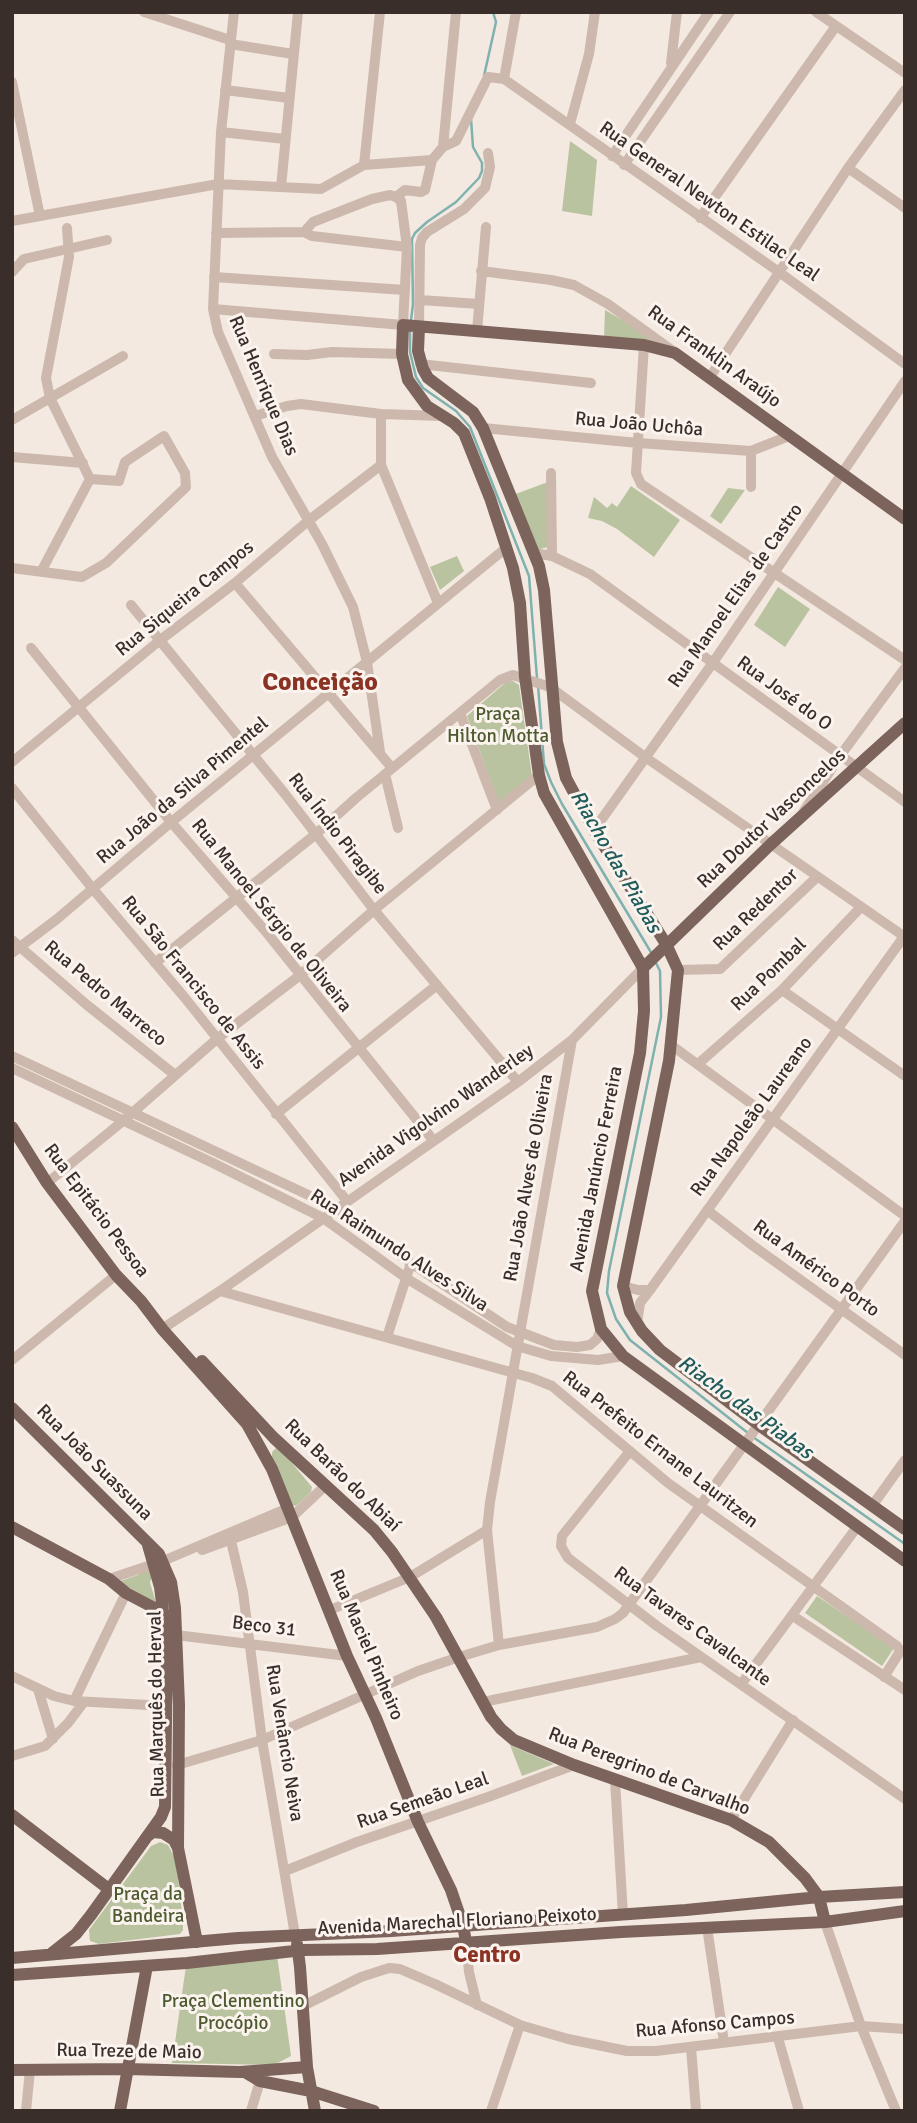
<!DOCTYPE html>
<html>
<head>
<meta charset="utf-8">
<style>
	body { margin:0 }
	#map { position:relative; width:917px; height:2123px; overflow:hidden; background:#f3e9e1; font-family:Signika,sans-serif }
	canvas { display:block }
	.frame { position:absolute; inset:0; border:14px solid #3a2e2b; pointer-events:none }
</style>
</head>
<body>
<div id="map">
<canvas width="917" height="2123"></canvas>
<div class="frame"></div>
</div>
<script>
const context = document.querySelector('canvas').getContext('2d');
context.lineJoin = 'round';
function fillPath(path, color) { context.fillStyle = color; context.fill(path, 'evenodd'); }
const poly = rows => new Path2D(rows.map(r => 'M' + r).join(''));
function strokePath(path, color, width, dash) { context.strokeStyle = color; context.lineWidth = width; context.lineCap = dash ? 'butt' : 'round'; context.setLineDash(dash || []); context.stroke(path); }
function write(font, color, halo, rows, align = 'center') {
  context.font = font + ' Signika,sans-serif'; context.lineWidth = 6; context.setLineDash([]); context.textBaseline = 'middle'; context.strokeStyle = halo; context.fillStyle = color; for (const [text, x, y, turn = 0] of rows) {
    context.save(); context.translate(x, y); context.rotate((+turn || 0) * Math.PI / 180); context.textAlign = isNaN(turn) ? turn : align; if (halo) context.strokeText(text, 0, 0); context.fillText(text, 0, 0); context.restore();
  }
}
fillPath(poly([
	[570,141,597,160,592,216,562,211],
	[605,310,654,339,654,341,604,338],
	[548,482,548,547,536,550,513,495],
	[631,486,680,520,654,557,617,529,602,521,588,518,594,497,607,508,612,503,617,507],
	[728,488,745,490,721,524,710,516],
	[457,556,464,571,440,590,430,567],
	[778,587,810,609,785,647,754,625],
	[513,681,519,685,532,776,499,803,467,716,506,682],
	[276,1448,282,1451,312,1487,311,1492,296,1506,291,1505,272,1458,272,1452],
	[147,1568,153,1572,150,1583,156,1602,118,1582,138,1575],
	[817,1596,894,1648,882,1666,805,1613],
	[510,1745,554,1764,522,1776],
	[160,1842,168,1845,176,1860,183,1921,183,1930,180,1934,99,1944,90,1941,89,1930,151,1846],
	[277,1955,291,2056,274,2065,172,2063,186,1966]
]), '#bac3a0');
strokePath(poly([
	[484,76,496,22,493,12],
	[411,320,413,304,412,239,415,233,427,222,456,202,479,178,482,171,482,163,473,147,471,119],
	[410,330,410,352,416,377,423,388,456,411,470,427,529,576,537,678],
	[538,685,544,764,551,782,562,804,652,954],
	[656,963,660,971,661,1017,609,1271,607,1293,616,1319,630,1340,748,1433],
	[753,1437,905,1544]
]), '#7fb1af', 2.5);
strokePath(poly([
	[144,12,230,40],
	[234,12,221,132,213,309,218,332,272,457,322,544,353,607,367,662,380,752],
	[816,12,905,73],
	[230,44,293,54],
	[671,63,677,12],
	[504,79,516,12],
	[12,82,40,216],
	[225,90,289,98],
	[570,124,589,54,595,12],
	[221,132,285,139],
	[443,147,456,141,488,77,504,79,779,272,905,364],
	[612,156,709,12],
	[364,165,380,12],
	[624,165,730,12],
	[848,168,905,208],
	[281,187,298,12],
	[396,197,405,190,421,192,425,190,432,160,443,147,456,12],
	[700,218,836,26],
	[12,221,218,184,321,189,364,165,432,160],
	[304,232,313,222,372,199,390,195,396,197],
	[216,233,304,232,312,236,407,247],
	[481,271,551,280,574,285,608,304,673,351],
	[12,272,24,259,107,240],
	[214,277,405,290],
	[420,300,479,304],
	[213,309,403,325,407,247,401,201,396,197],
	[419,327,420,245,422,238,427,232,464,209,485,188,490,167,488,153],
	[477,331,486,227],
	[644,345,636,473,641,484,905,660],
	[274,354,307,355,332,352,402,354],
	[420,364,591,383],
	[710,377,848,168,905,90],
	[381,414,381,465,438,603],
	[255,416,287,406,301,404,381,414,442,416],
	[12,420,123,356],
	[483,428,638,443,751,451,789,436],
	[751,451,751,487],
	[12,457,83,463],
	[551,473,552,556],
	[534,553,552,556,590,574,905,802],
	[12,568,82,577,106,563,186,487,185,473,164,436,125,462,119,481,90,479],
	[42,570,90,479,50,398,46,378,69,257,67,228],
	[235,583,392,768],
	[131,605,285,794,374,910,518,1082],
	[31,648,171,822,267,933,433,1140],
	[460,713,497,810],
	[12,762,159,641,235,583,308,521,381,465],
	[385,774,398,828],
	[12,788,93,889,185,998,347,1201],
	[804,811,840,756,905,668],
	[594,830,712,664,905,381],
	[12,940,87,1005,175,1075],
	[12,953,57,919,169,824,506,548],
	[155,963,316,834,356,798,500,680,513,675,550,687,645,757,905,937],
	[678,970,720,969,817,877],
	[782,990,905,1076],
	[671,1045,905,1216],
	[12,1056,336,1208,411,1263,507,1327,554,1345,577,1347,590,1345,597,1339,601,1329],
	[698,1064,782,990,861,907],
	[12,1068,213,1163,323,1218,406,1278,517,1346,551,1356,598,1360,623,1356],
	[276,1114,437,985],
	[47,1183,123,1121,218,1038,299,976,374,910,539,775],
	[707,1210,752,1245,905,1355],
	[623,1286,638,1290,650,1290],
	[220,1291,532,1378,552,1386,668,1483,897,1646,900,1651,899,1653,884,1677],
	[637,1323,640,1303,650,1290,905,935],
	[168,1325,220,1291,518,1082,572,1040,643,968],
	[387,1337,411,1263],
	[12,1360,116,1275],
	[630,1451,562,1536,561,1546,568,1558,657,1626,905,1799],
	[872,1506,905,1460],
	[231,1541,243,1592,262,1740,295,1935],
	[202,1550,292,1517,326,1485],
	[109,1579,163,1561,288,1508],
	[330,1610,410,1577,487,1530],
	[793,1616,905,1690],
	[176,1635,347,1656],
	[499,1645,487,1530,490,1502,572,1040],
	[12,1676,54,1696,74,1701,166,1706],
	[742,1683,857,1527],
	[38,1689,53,1739],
	[74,1701,126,1593],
	[483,1702,701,1657],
	[12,1756,45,1746,68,1723,84,1702],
	[177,1765,262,1740,418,1671,459,1657,499,1645,597,1627,615,1619,623,1613,905,1221],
	[615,1780,623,1915],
	[731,1820,793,1720],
	[285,1871,357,1842,488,1797,574,1765],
	[825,1922,861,2026,896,2111],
	[707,1927,724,2042],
	[466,1942,469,1972,477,2005],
	[303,2006,361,1977,389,1968,400,1969,435,1984,520,2025,568,2039,627,2051,656,2051,861,2026,905,2029],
	[778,2038,799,2111],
	[691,2047,696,2111],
	[26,2111,30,2070],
	[251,2111,260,2081],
	[491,2111,520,2025]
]), '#ccb8ac', 10);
strokePath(poly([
	[419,327,418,351,423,369,428,378,473,412,483,428,539,566,544,590,557,742,566,778,594,830,666,944,678,970,669,1061,623,1286,630,1312,642,1331,660,1350,759,1425,905,1529],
	[905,519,675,353,644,345,403,325,402,354,408,380,427,406,454,423,464,433,490,498,513,568,520,603,525,677,539,775,544,793,643,968,644,1011,640,1053,592,1291,601,1329,623,1356,905,1561],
	[643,968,771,844,905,723],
	[12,1127,47,1183,116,1275,141,1301,163,1330,247,1424,272,1469,347,1656,376,1718,418,1822,451,1890,463,1925,466,1942],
	[202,1361,274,1438,374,1530,392,1552,436,1617,491,1717,501,1729,514,1740,574,1765,731,1820,769,1842,805,1878,819,1897,825,1922],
	[12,1408,159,1554,171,1582,175,1608,179,1705,178,1848],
	[12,1527,109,1579,126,1593,164,1613],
	[12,1815,110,1890],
	[149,1835,153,1832,163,1833,174,1840,178,1848,197,1942],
	[297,1944,300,1967,307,2067,315,2111],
	[52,1953,76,1934,91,1915,161,1817,165,1807,167,1643,160,1587,148,1545],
	[12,1958,238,1938,391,1931,686,1910,819,1897,905,1892],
	[12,1975,187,1963,303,1950,377,1949,621,1932,825,1922,905,1911],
	[12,2070,127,2069,240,2072,307,2067],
	[245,2072,260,2081,311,2091,374,2111],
	[120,2111,147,1966]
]), '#7c645c', 12);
write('19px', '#3a2e2b', '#fbf4ee', [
	["Rua General Newton Estilac Leal",709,202,35],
	["Rua Franklin Araújo",714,357,36],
	["Rua Henrique Dias",263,386,67],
	["Rua João Uchôa",639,425,5],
	["Rua Manoel Elias de Castro",736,596,-55],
	["Rua Siqueira Campos",185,599,-39],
	["Rua José do O",784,694,36],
	["Rua João da Silva Pimentel",183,791,-40],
	["Rua Doutor Vasconcelos",772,819,-43],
	["Rua Índio Piragibe",337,834,52],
	["Rua Redentor",756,910,-44],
	["Rua Manoel Sérgio de Oliveira",271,916,51],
	["Rua Pombal",769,975,-44],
	["Rua São Francisco de Assis",193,983,51],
	["Rua Pedro Marreco",105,994,40],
	["Avenida Vigolvino Wanderley",436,1116,-35],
	["Rua Napoleão Laureano",752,1117,-54],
	["Avenida Janúncio Ferreira",597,1169,-79],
	["Rua João Alves de Oliveira",529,1178,-80],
	["Rua Epitácio Pessoa",96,1211,53],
	["Rua Raimundo Alves Silva",399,1251,33],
	["Rua Américo Porto",816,1269,36],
	["Rua Prefeito Ernane Lauritzen",660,1450,38],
	["Rua João Suassuna",94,1463,45],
	["Rua Barão do Abiaí",342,1476,44],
	["Beco 31",264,1627,7],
	["Rua Tavares Cavalcante",692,1627,36],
	["Rua Maciel Pinheiro",366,1645,67],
	["Rua Marquês do Herval",157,1704,-91],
	["Rua Venâncio Neiva",284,1743,81],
	["Rua Peregrino de Carvalho",649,1772,21],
	["Rua Semeão Leal",423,1801,-19],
	["Avenida Marechal Floriano Peixoto",457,1922,-3],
	["Rua Afonso Campos",715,2025,-5],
	["Rua Treze de Maio",129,2052,1]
]);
write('19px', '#4d592f', '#fbf4ee', [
	["Praça",498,715],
	["Hilton Motta",498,737],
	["Praça da",148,1895],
	["Bandeira",148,1917],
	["Praça Clementino",233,2002],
	["Procópio",233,2024]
]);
write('italic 21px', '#205c5b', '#fbf4ee', [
	["Riacho das Piabas",615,862,60],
	["Riacho das Piabas",745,1408,36]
]);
write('bold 23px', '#8a3324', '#fbf4ee', [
	["Centro",487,1956]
]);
write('bold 26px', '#8a3324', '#fbf4ee', [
	["Conceição",320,683]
]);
</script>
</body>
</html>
